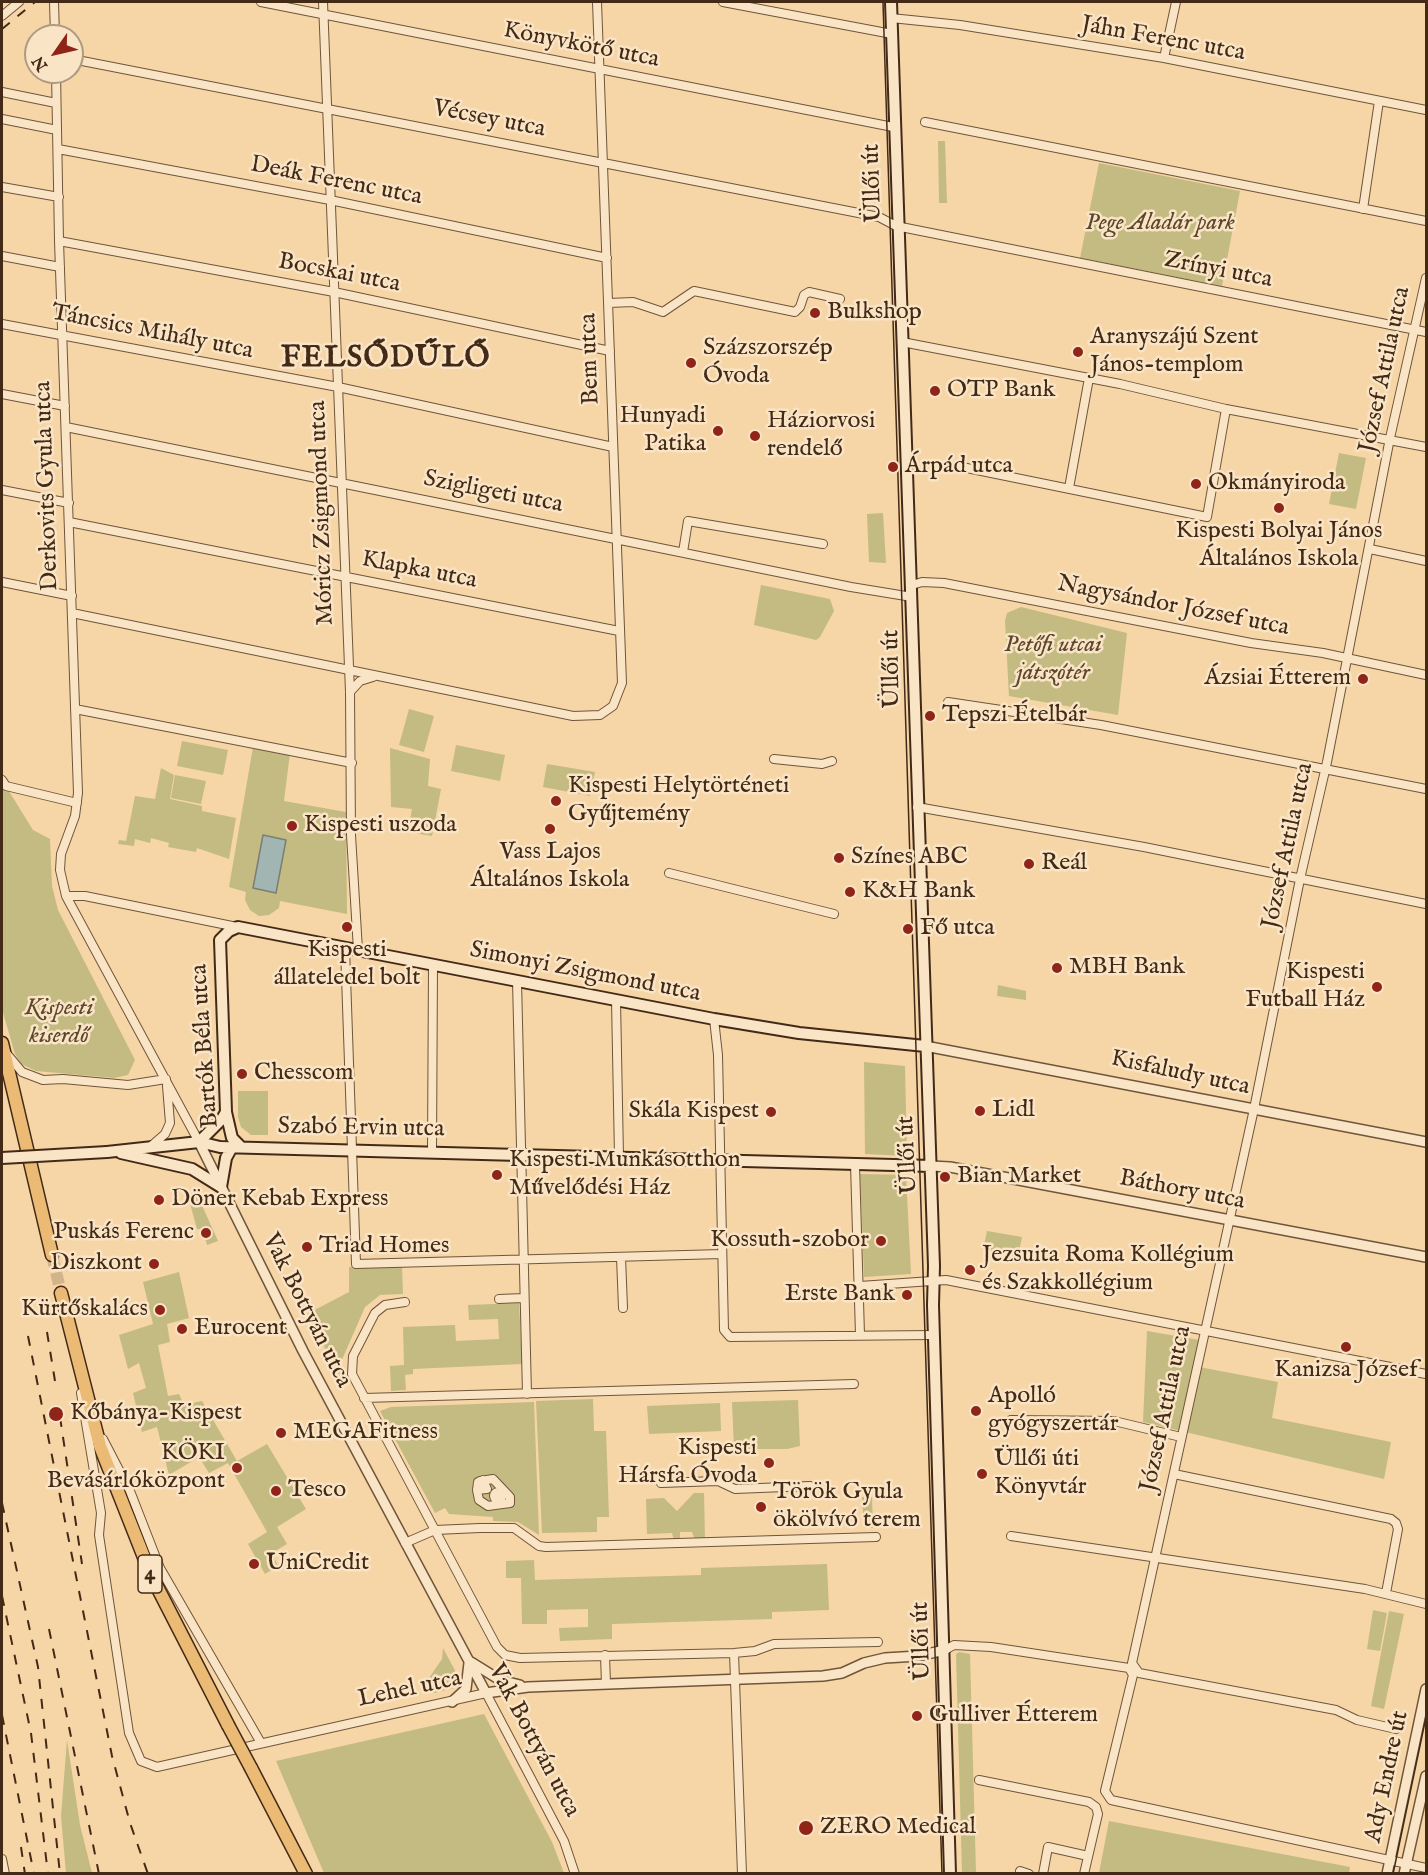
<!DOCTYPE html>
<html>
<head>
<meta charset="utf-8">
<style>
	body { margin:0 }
	#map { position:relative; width:1428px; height:1875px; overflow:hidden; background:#f6d5a7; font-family:"IM FELL English",serif }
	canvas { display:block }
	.frame { position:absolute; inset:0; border:3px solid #432a16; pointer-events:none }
	.north { position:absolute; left:24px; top:24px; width:60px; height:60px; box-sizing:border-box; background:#f9e4c6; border:2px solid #b09a80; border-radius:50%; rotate:236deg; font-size:16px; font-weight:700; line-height:24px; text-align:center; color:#432a16 }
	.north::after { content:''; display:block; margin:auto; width:21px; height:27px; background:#8f2418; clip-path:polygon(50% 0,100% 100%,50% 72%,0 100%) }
</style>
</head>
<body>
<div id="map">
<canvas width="1428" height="1875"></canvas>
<div class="frame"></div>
<div class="north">N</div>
</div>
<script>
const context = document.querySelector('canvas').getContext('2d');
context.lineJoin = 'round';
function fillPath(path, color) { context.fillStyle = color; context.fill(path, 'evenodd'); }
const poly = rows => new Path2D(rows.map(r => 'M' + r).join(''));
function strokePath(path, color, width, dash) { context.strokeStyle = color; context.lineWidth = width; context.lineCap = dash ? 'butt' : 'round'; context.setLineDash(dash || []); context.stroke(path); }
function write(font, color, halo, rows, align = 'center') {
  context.font = font + ' "IM FELL English",serif'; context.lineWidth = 5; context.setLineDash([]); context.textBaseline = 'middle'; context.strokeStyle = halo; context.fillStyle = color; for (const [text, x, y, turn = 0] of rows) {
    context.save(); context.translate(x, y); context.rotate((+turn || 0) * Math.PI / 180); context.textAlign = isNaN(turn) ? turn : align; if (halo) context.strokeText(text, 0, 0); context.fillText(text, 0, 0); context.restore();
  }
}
fillPath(poly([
	[938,141,945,141,947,203,939,203],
	[1099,163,1240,191,1222,286,1080,258],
	[1339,453,1366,458,1356,509,1329,504],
	[883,513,886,563,869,562,867,514],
	[761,585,830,599,834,611,820,637,816,640,754,625],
	[1021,607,1127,633,1118,715,1009,696,1005,621,1007,613],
	[409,709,434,716,424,752,399,745],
	[182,741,228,750,223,775,177,766],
	[456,745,505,755,500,781,451,771],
	[253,747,290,753,284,801,346,812,347,914,280,901,279,908,269,915,259,916,250,910,245,900,246,892,229,887],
	[390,748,430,759,428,786,441,789,432,836,408,832,412,809,391,807],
	[547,764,595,772,590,796,543,787],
	[161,768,174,775,170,799,202,806,202,811,236,818,229,859,197,848,196,852,168,847,169,843,151,838,150,843,135,839,134,846,118,844,119,840,126,841,135,796,155,799],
	[175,775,206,781,201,804,171,798],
	[2,780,33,830,50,839,52,886,58,910,135,1060,128,1075,114,1078,36,1071,21,1064,15,1054,2,1009],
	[998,985,1026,991,1026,1000,997,996],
	[864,1062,905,1066,907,1156,865,1154],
	[238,1091,268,1091,268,1135,251,1135,241,1127,238,1117],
	[860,1174,906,1175,911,1274,864,1277],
	[196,1192,218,1241,207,1245,205,1238,208,1233,206,1229,197,1229,188,1196],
	[987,1231,1022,1237,1018,1257,983,1250],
	[402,1266,403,1294,380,1295,365,1307,341,1362,344,1376,340,1377,307,1314,349,1292,349,1267],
	[179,1272,189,1318,167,1324,170,1342,158,1345,168,1396,179,1394,184,1405,202,1401,237,1461,267,1444,306,1509,277,1527,287,1544,272,1553,278,1566,265,1574,248,1544,267,1532,228,1463,209,1473,199,1457,169,1475,157,1427,142,1432,133,1393,146,1388,139,1363,128,1369,119,1335,153,1324,143,1282],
	[519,1303,522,1364,413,1369,413,1374,405,1375,406,1390,391,1391,390,1366,404,1365,403,1327,455,1325,456,1341,499,1339,498,1319,469,1320,468,1305],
	[1147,1331,1199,1340,1194,1366,1278,1382,1272,1418,1391,1442,1384,1479,1143,1422],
	[593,1399,594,1431,606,1431,609,1517,597,1517,597,1532,542,1533,536,1401],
	[798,1400,800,1446,787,1449,734,1449,732,1402],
	[534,1402,539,1535,518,1522,493,1521,493,1517,449,1514,445,1508,435,1513,380,1411,391,1407],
	[720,1403,721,1431,649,1434,647,1406],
	[694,1493,704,1493,705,1540,695,1540,692,1532,680,1532,680,1540,674,1541,672,1533,647,1534,646,1499,664,1498,677,1511],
	[862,1497,872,1497,873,1528,864,1528],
	[534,1560,535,1580,701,1575,701,1568,827,1564,829,1610,772,1612,772,1619,612,1624,612,1639,560,1641,559,1628,588,1627,588,1609,547,1610,547,1624,522,1624,521,1578,506,1578,506,1561],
	[1373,1610,1387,1613,1380,1651,1367,1649],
	[1389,1611,1404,1614,1384,1709,1371,1706],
	[443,1648,458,1676,458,1684,454,1688,434,1693,429,1684,429,1678,442,1659],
	[959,1652,970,1654,976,1873,962,1873,956,1654],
	[484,1714,552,1842,564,1873,324,1873,276,1761],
	[67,1740,80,1825,92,1873,66,1873,61,1816],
	[1109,1821,1350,1867,1349,1874,1099,1873]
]), '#c3bb82');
const water = poly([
	[263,835,286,840,276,893,253,888,263,835]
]);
fillPath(water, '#a1b6b3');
strokePath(water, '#7b7e74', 1.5);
strokePath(poly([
	[52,1255,61,1293]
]), '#d2b38a', 12, [12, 6]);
const minor = poly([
	[54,2,55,36],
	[261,2,893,127],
	[323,2,350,692,351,835,358,950],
	[723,2,892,34],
	[2,16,19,2],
	[891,18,960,25,1164,58,1426,110],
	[1164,58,1176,2],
	[72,59,879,217,896,226,1426,332],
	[56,72,59,241,78,793,75,816,61,854,60,870,66,896,199,1142],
	[2,92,56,103],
	[2,119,57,130],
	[925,122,1426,221],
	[58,149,330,200,607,258],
	[2,187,59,197],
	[1363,209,1379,101],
	[59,241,334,292,610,351],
	[2,256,60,267],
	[609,303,633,302,663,312,694,291,795,312,800,307,804,295,809,292,840,299],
	[2,324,338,387,613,447],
	[902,342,1120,384,1226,409,1426,447],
	[2,394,65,406],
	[66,427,851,587,912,597],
	[950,469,957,466,1207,517,1226,409],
	[1069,488,1089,378],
	[2,490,69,503],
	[69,522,619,631],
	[1370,549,1426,561],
	[683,552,688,521,823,544],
	[2,582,72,596],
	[912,585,922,582,944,583,1251,643,1323,653,1426,675],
	[72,613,573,716,600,715,613,706,622,683,597,2],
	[350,692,360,681,373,677],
	[948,702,1101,725,1426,789],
	[75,709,352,763],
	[774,759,822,764,832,761],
	[2,780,6,786,77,803],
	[917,807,1144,847,1426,904],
	[669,873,834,914],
	[66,896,85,896,237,927],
	[345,948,356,1264,722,1254],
	[517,981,527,1394],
	[616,1000,619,1157],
	[714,1019,718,1055,724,1330,730,1337,933,1335],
	[7,1054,22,1072,43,1080,63,1079,128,1085,166,1079],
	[150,1147,165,1134,170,1123,167,1086],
	[432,1152,433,965],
	[855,1164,860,1335],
	[621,1257,623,1308],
	[860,1286,946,1280,1426,1374],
	[499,1299,523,1298],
	[405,1302,385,1305,375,1313,353,1356,352,1374,497,1647,505,1655,520,1658,734,1653,755,1651,774,1644,878,1642],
	[81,1393,101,1513,99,1535,129,1733,141,1761,157,1767,486,1693,564,1841,575,1874],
	[364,1398,854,1384],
	[1011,1420,1114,1421,1181,1437],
	[103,1439,130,1491,160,1568,261,1743],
	[1174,1474,1391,1519,1396,1523,1398,1529,1386,1593],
	[661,1483,718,1481,735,1489,810,1486],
	[477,1490,479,1500,488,1506,510,1503,510,1497,493,1479,480,1481,478,1482,477,1490,487,1489,483,1480],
	'494 1496a4 4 0 1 1 8 0a4 4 0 1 1-8 0Z',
	[1011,1536,1365,1589,1426,1604],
	[405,1543,435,1530,480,1528,514,1528,539,1546,546,1547,876,1537],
	[945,1650,954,1645,991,1647,1129,1668,1133,1675,1105,1791,1111,1800,1426,1868],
	[734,1653,742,1874],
	[605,1655,606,1684],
	[1396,1729,1357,1720,1336,1710,1139,1673,1132,1663,1254,1109,1300,879,1327,762,1390,438,1426,278],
	[979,1780,1089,1802,1096,1807,1098,1814,1084,1874],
	[2,1859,5,1874],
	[1020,1871,1029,1874],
	[1043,1874,1048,1847,1088,1856]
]);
const tertiary = poly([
	[925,1046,1426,1142],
	[199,1142,303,1351,486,1693,528,1687,823,1676,842,1673,864,1663,885,1658,918,1656,945,1650],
	[931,1166,950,1167,1426,1257],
	[471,1662,500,1680,520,1685],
	[452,1702,466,1689,469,1663],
	[1387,1874,1426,1689],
	[1404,1874,1426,1776]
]);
const secondary = poly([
	[891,2,934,1266,933,1305,950,1874],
	[199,1142,222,1119,226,1112],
	[241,1147,232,1138,226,1112,220,940,229,931,238,927,714,1019,799,1033,925,1046],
	[107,1152,199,1142,220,1147,931,1166],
	[121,1153,192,1169,221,1187,226,1158,232,1147]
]);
const primary = poly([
	[2,1043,52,1255],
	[61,1293,100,1446,151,1575,228,1725],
	[251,1768,306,1874]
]);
strokePath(minor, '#70553a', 10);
strokePath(tertiary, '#70553a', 12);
strokePath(secondary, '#432a16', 14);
strokePath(primary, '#432a16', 15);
strokePath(minor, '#f9e4c6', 8);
strokePath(tertiary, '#f9e4c6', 9);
strokePath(secondary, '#f9e4c6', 10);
strokePath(primary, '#ebba74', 12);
strokePath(poly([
	[883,2,942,1874],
	[1393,1874,1426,1717]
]), '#432a16', 1.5);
strokePath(poly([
	[2,29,35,2],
	[47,1332,55,1381],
	[28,1336,112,1756,130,1823,148,1874],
	[60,1417,82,1564],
	[2,1503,38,1667,60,1874],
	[2,1596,31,1733,48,1874],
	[49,1629,99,1874],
	[2,1715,34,1874],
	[21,1847,25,1874]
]), '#432a16', 2, [10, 10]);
const secondaryBridge = poly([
	[2,1158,107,1152]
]);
const primaryBridge = poly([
	[228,1725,251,1768]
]);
strokePath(secondaryBridge, '#432a16', 14, []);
strokePath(primaryBridge, '#432a16', 15, []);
strokePath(secondaryBridge, '#f9e4c6', 10);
strokePath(primaryBridge, '#ebba74', 12);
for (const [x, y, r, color] of [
	[815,313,6,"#8f2418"],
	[1078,352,6,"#8f2418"],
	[691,363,6,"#8f2418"],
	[935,391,6,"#8f2418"],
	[718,431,6,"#8f2418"],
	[755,436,6,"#8f2418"],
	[893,467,6,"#8f2418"],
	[1196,484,6,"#8f2418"],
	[1279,508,6,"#8f2418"],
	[1363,679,6,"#8f2418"],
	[930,716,6,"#8f2418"],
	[556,801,6,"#8f2418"],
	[292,826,6,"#8f2418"],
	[550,829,6,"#8f2418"],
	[839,858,6,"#8f2418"],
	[1029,864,6,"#8f2418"],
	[850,892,6,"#8f2418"],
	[347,927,6,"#8f2418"],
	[908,929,6,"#8f2418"],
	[1057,968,6,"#8f2418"],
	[1377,987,6,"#8f2418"],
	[242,1074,6,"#8f2418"],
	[980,1111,6,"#8f2418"],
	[771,1112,6,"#8f2418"],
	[497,1175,6,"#8f2418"],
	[945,1177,6,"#8f2418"],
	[159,1200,6,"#8f2418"],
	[206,1233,6,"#8f2418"],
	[881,1241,6,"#8f2418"],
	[307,1247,6,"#8f2418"],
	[154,1264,6,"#8f2418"],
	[970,1270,6,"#8f2418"],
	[907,1295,6,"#8f2418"],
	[160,1310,6,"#8f2418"],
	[182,1329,6,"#8f2418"],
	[1346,1347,6,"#8f2418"],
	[976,1411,6,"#8f2418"],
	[56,1414,8,"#8f2418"],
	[281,1433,6,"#8f2418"],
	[769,1463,6,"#8f2418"],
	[237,1468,6,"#8f2418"],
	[982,1474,6,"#8f2418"],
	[276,1491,6,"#8f2418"],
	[761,1507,6,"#8f2418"],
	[254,1564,6,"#8f2418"],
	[917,1716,6,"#8f2418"],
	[806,1828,8,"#8f2418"]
]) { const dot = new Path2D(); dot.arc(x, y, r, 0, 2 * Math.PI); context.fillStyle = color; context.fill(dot); strokePath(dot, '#f9e4c6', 2); }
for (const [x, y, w] of [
	[150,1574,24]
]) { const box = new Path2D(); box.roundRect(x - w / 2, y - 19, w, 38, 4.5); context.fillStyle = '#f9e4c6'; context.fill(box); strokePath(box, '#432a16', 1.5); }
write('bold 22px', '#432a16', null, [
	["4",150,1574]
]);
write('24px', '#432a16', '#f9e4c6', [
	["Jáhn Ferenc utca",1163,40,10],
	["Könyvkötő utca",581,46,11],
	["Vécsey utca",489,120,11],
	["Deák Ferenc utca",336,182,11],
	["Üllői út",874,183,-92],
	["Zrínyi utca",1218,271,11],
	["Bocskai utca",339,274,11],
	["Táncsics Mihály utca",152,333,11],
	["Bem utca",591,359,-92],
	["József Attila utca",1386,370,-78],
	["Derkovits Gyula utca",48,486,-92],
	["Szigligeti utca",493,493,11],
	["Móricz Zsigmond utca",323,513,-92],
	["Klapka utca",419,571,11],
	["Nagysándor József utca",1173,607,11],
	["Üllői út",893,669,-91],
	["József Attila utca",1289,846,-78],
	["Simonyi Zsigmond utca",585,973,11],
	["Bartók Béla utca",206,1046,-94],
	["Kisfaludy utca",1180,1074,12],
	["Szabó Ervin utca",361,1129,1],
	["Üllői út",909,1155,-93],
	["Báthory utca",1182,1191,11],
	["Vak Bottyán utca",306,1311,63],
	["József Attila utca",1167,1409,-78],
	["Üllői út",923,1641,-92],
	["Lehel utca",410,1690,-12],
	["Vak Bottyán utca",533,1741,62],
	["Ady Endre út",1388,1777,-78]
]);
write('italic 24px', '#5d472c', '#f9e4c6', [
	["Pege Aladár park",1160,224],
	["Petőfi utcai",1053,646],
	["játszótér",1053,674],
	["Kispesti",59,1009],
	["kiserdő",59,1037]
]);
write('24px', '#432a16', '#f9e4c6', [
	["Bulkshop",827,313],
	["Aranyszájú Szent",1090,338],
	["János-templom",1090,366],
	["Százszorszép",703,349],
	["Óvoda",703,377],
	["OTP Bank",947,391],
	["Hunyadi",706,417,"right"],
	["Patika",706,445,"right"],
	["Háziorvosi",767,422],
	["rendelő",767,450],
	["Árpád utca",905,467],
	["Okmányiroda",1208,484],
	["Kispesti Bolyai János",1279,532,"center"],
	["Általános Iskola",1279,560,"center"],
	["Ázsiai Étterem",1351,679,"right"],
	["Tepszi Ételbár",942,716],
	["Kispesti Helytörténeti",568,787],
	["Gyűjtemény",568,815],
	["Kispesti uszoda",304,826],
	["Vass Lajos",550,853,"center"],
	["Általános Iskola",550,881,"center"],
	["Színes ABC",851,858],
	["Reál",1041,864],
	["K&H Bank",862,892],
	["Fő utca",920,929],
	["Kispesti",347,951,"center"],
	["állateledel bolt",347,979,"center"],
	["MBH Bank",1069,968],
	["Kispesti",1365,973,"right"],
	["Futball Ház",1365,1001,"right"],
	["Chesscom",254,1074],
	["Lidl",992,1111],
	["Skála Kispest",759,1112,"right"],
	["Kispesti Munkásotthon",509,1161],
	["Művelődési Ház",509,1189],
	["Bian Market",957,1177],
	["Döner Kebab Express",171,1200],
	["Puskás Ferenc",194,1233,"right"],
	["Kossuth-szobor",869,1241,"right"],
	["Triad Homes",319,1247],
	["Jezsuita Roma Kollégium",982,1256],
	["és Szakkollégium",982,1284],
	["Diszkont",142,1264,"right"],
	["Erste Bank",895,1295,"right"],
	["Kürtőskalács",148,1310,"right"],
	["Eurocent",194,1329],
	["Kanizsa József",1346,1371,"center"],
	["Apolló",988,1397],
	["gyógyszertár",988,1425],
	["Kőbánya-Kispest",70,1414],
	["MEGAFitness",293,1433],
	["Kispesti",757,1449,"right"],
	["Hársfa Óvoda",757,1477,"right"],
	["KÖKI",225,1454,"right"],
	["Bevásárlóközpont",225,1482,"right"],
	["Üllői úti",994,1460],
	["Könyvtár",994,1488],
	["Tesco",288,1491],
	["Török Gyula",773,1493],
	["ökölvívó terem",773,1521],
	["UniCredit",266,1564],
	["Gulliver Étterem",929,1716],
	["ZERO Medical",820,1828]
], 'left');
context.letterSpacing = '1.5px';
write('bold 30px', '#432a16', '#f9e4c6', [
	["FELSŐDŰLŐ",386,360]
]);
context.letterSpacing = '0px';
</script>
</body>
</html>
